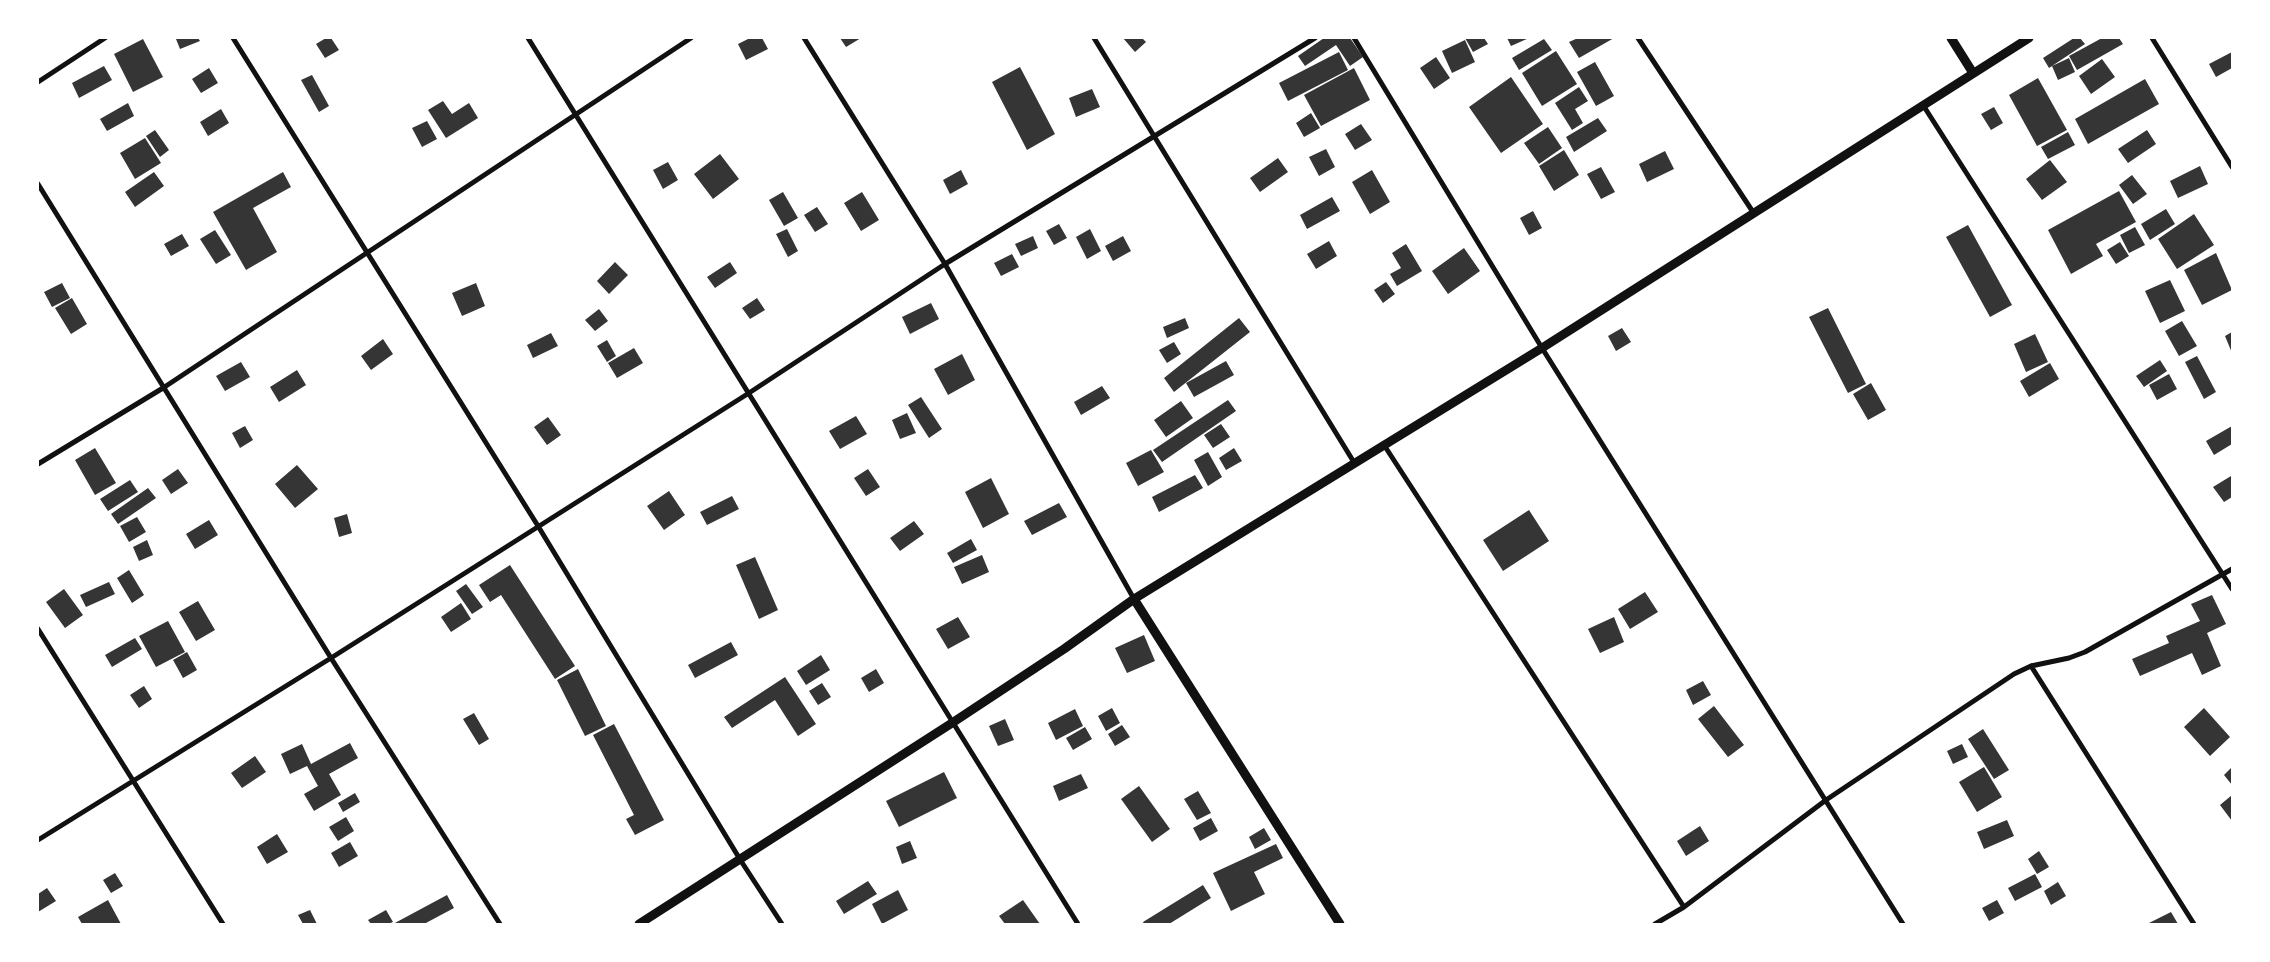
<!DOCTYPE html>
<html>
<head>
<meta charset="utf-8">
<style>
	body { margin:0 }
	#map { position:relative; width:2270px; height:962px; overflow:hidden; background:#fff; font-family:"Work Sans",sans-serif }
	canvas { display:block }
	.frame { position:absolute; inset:0; border:39px solid #fff; pointer-events:none }
</style>
</head>
<body>
<div id="map">
<canvas width="2270" height="962"></canvas>
<div class="frame"></div>
</div>
<script>
const context = document.querySelector('canvas').getContext('2d');
context.lineJoin = 'round';
function fillPath(path, color) { context.fillStyle = color; context.fill(path, 'evenodd'); }
const poly = rows => new Path2D(rows.map(r => 'M' + r).join(''));
function strokePath(path, color, width, dash) { context.strokeStyle = color; context.lineWidth = width; context.lineCap = dash ? 'butt' : 'round'; context.setLineDash(dash || []); context.stroke(path); }
fillPath(poly([
	[179,38,198,38,200,41,180,49,176,39],
	[326,38,331,38,339,50,325,58,316,44],
	[750,38,762,38,768,49,746,60,738,44],
	[840,38,861,38,846,47],
	[1123,38,1142,38,1146,42,1135,52],
	[1324,38,1350,38,1363,57,1350,66,1336,45,1305,66,1298,56],
	[1465,38,1484,38,1488,44,1473,52],
	[1507,38,1529,38,1511,46],
	[1578,38,1614,38,1579,58,1569,42],
	[2074,38,2080,38,2085,44,2049,68,2043,58],
	[2102,38,2119,38,2123,44,2077,70,2069,56],
	[143,39,163,77,133,92,114,54],
	[1544,39,1552,50,1519,70,1512,58],
	[1465,40,1475,62,1452,73,1442,51],
	[1556,51,1577,84,1542,106,1522,73],
	[1339,52,1348,70,1288,101,1279,83],
	[2232,52,2232,68,2216,77,2209,64],
	[1436,57,1450,78,1434,89,1420,68],
	[2069,58,2075,72,2058,80,2052,66],
	[2102,59,2115,77,2091,94,2079,76],
	[1595,62,1614,96,1596,106,1577,72],
	[104,66,112,80,79,98,72,83],
	[1020,67,1055,134,1027,150,992,82],
	[209,68,218,83,201,93,192,79],
	[1354,68,1370,100,1321,126,1304,95],
	[312,75,329,106,319,112,301,80],
	[1511,77,1543,124,1501,153,1469,107],
	[2038,78,2067,130,2037,146,2009,95],
	[2145,79,2159,104,2088,144,2075,119],
	[1579,87,1588,101,1575,109,1583,123,1572,130,1555,103],
	[1092,89,1100,107,1076,117,1069,98],
	[443,101,452,114,469,103,478,118,446,138,428,110],
	[128,103,134,116,107,131,100,119],
	[1994,107,2003,123,1991,130,1981,114],
	[221,109,229,123,208,136,200,122],
	[1311,113,1320,128,1304,137,1296,123],
	[1598,118,1607,131,1574,152,1566,137],
	[427,121,437,139,422,147,412,128],
	[1361,124,1372,140,1355,150,1345,134],
	[1548,127,1562,148,1539,164,1524,143],
	[155,130,169,150,160,157,146,136],
	[2147,130,2156,144,2128,163,2118,149],
	[2068,132,2075,145,2048,159,2041,147],
	[145,138,161,163,135,179,120,153],
	[1326,149,1335,167,1319,176,1309,157],
	[1564,150,1579,175,1554,191,1539,166],
	[1665,151,1674,169,1647,182,1639,164],
	[720,154,739,179,713,199,694,174],
	[1278,158,1288,172,1260,192,1250,178],
	[2050,160,2067,182,2042,200,2026,179],
	[668,162,678,180,663,189,653,170],
	[2200,166,2208,184,2178,198,2170,181],
	[1601,167,1615,192,1601,199,1587,174],
	[961,170,968,184,950,194,943,180],
	[1372,170,1390,202,1370,214,1352,182],
	[154,172,164,186,135,207,125,192],
	[283,172,291,187,253,208,277,252,246,270,213,212],
	[2132,175,2147,194,2133,204,2119,185],
	[2119,191,2136,222,2096,244,2103,256,2071,274,2048,230],
	[783,192,798,218,784,226,769,200],
	[862,192,879,220,861,231,844,203],
	[1332,197,1340,211,1307,229,1300,215],
	[817,207,828,224,815,232,804,215],
	[2166,209,2175,224,2150,240,2141,224],
	[1533,211,1542,228,1529,235,1520,218],
	[2194,214,2214,245,2177,269,2158,239],
	[1059,224,1067,238,1054,245,1046,231],
	[1968,225,2012,305,1990,317,1946,237],
	[2135,227,2145,245,2129,253,2120,235],
	[787,229,798,251,788,257,776,234],
	[1090,229,1101,251,1087,259,1076,237],
	[215,230,231,255,216,264,200,239],
	[182,234,189,246,171,256,164,244],
	[1033,236,1038,248,1021,256,1015,244],
	[1123,236,1131,251,1113,261,1105,246],
	[1329,241,1337,256,1316,269,1307,254],
	[2120,242,2129,256,2116,264,2107,250],
	[1406,244,1422,271,1397,286,1390,274,1401,268,1392,253],
	[1464,248,1480,271,1448,294,1432,271],
	[2216,253,2232,290,2202,305,2184,270],
	[1012,254,1019,267,1001,276,994,263],
	[615,262,628,275,609,294,597,281],
	[730,262,737,273,715,288,707,277],
	[2170,280,2185,311,2160,323,2145,291],
	[1386,282,1395,294,1383,303,1374,290],
	[62,283,70,298,52,307,44,292],
	[476,283,485,306,462,316,452,293],
	[72,298,87,324,71,334,55,308],
	[757,298,765,310,750,319,742,308],
	[931,303,939,319,910,334,902,317],
	[1828,308,1866,384,1848,393,1809,317],
	[599,309,608,321,595,331,585,320],
	[1185,318,1189,328,1167,338,1163,327],
	[1239,318,1250,332,1174,392,1164,378],
	[2182,321,2197,346,2179,356,2165,331],
	[1622,328,1631,342,1616,351,1608,336],
	[2232,332,2232,353,2225,336],
	[551,333,558,346,533,358,527,345],
	[2035,334,2048,362,2026,372,2014,344],
	[383,339,393,354,371,370,361,356],
	[607,340,616,356,607,362,597,346],
	[1174,342,1181,354,1167,363,1159,350],
	[634,348,643,363,617,378,608,363],
	[962,354,975,380,948,395,934,369],
	[2197,356,2216,392,2204,399,2185,362],
	[2160,360,2167,371,2144,387,2136,376],
	[1226,361,1234,375,1194,397,1186,383],
	[241,362,250,377,225,391,216,376],
	[2050,363,2059,379,2029,397,2020,381],
	[297,370,306,385,279,402,270,387],
	[2169,374,2177,389,2157,400,2149,385],
	[1871,383,1886,410,1868,420,1853,394],
	[1102,386,1110,398,1081,415,1074,402],
	[921,397,942,429,929,438,908,405],
	[1228,400,1236,411,1162,462,1153,450],
	[1181,401,1193,418,1166,437,1154,420],
	[907,413,916,433,900,439,892,420],
	[856,416,867,434,840,449,829,431],
	[548,417,561,435,547,445,534,427],
	[1221,424,1230,437,1213,448,1204,435],
	[245,426,253,440,240,448,232,433],
	[2232,426,2232,444,2214,455,2206,441],
	[95,448,116,483,95,495,75,460],
	[1234,448,1242,461,1226,470,1219,458],
	[1151,450,1164,472,1138,486,1126,463],
	[1208,452,1222,477,1208,486,1194,460],
	[297,465,318,489,295,508,275,484],
	[178,469,188,483,171,494,162,480],
	[868,469,880,487,866,496,854,478],
	[1195,475,1203,488,1159,512,1152,497],
	[2231,476,2232,497,2224,502,2213,487],
	[991,478,1009,514,983,528,965,492],
	[130,480,138,492,108,511,100,499],
	[148,488,156,498,118,524,111,514],
	[669,491,685,515,664,530,647,506],
	[732,496,739,509,707,525,700,512],
	[1059,503,1067,517,1032,535,1024,521],
	[1529,510,1549,541,1503,571,1483,540],
	[347,514,352,533,339,537,334,518],
	[137,517,146,532,129,542,120,526],
	[209,520,218,535,195,549,186,534],
	[914,521,924,534,900,551,890,538],
	[971,539,977,550,953,563,947,553],
	[147,540,153,555,139,561,133,547],
	[982,555,989,572,962,584,954,567],
	[755,557,778,610,759,619,736,565],
	[510,565,575,666,555,679,501,595,490,602,479,585],
	[129,570,144,595,132,603,117,578],
	[109,582,115,594,86,607,80,595],
	[466,584,483,607,472,614,456,591],
	[64,589,83,615,65,628,46,602],
	[1645,592,1658,612,1630,629,1618,609],
	[2212,595,2226,624,2207,633,2221,666,2202,675,2192,653,2140,676,2132,659,2169,643,2166,636,2200,621,2191,604],
	[198,601,215,630,196,641,179,612],
	[461,603,471,619,451,632,441,617],
	[958,617,970,637,948,649,936,629],
	[1614,617,1624,642,1600,653,1588,629],
	[168,621,185,652,156,667,139,636],
	[1144,635,1155,661,1127,673,1115,648],
	[135,638,142,649,112,667,105,655],
	[731,642,738,655,695,678,688,665],
	[187,652,197,670,183,678,173,660],
	[821,655,830,670,806,685,797,671],
	[578,669,606,726,585,736,557,680],
	[876,669,884,683,869,692,861,678],
	[785,677,816,724,798,736,775,700,732,728,724,717],
	[1703,681,1711,695,1693,705,1686,690],
	[822,683,831,697,818,705,809,691],
	[144,686,152,699,139,708,130,695],
	[1714,706,1744,745,1728,757,1698,719],
	[1112,708,1120,723,1106,731,1098,716],
	[2204,708,2230,737,2210,756,2184,727],
	[1075,709,1083,726,1056,740,1048,723],
	[474,713,489,739,479,745,463,719],
	[1005,719,1014,740,998,746,989,726],
	[614,724,664,820,635,835,626,819,634,815,593,735],
	[1122,725,1130,737,1115,746,1108,734],
	[1085,727,1092,739,1073,750,1066,738],
	[1983,729,2009,770,1994,779,1968,739],
	[350,743,358,758,329,774,341,795,314,811,304,794,318,786,307,766,290,774,281,754,302,744,311,764],
	[1962,744,1968,757,1953,764,1947,751],
	[255,756,266,772,242,788,231,773],
	[1984,767,2002,797,1977,812,1959,782],
	[2232,767,2232,785,2224,775],
	[944,772,957,798,899,827,886,801],
	[1081,774,1088,788,1059,801,1053,786],
	[1139,786,1170,829,1152,842,1121,799],
	[1198,791,1211,813,1197,820,1184,799],
	[355,793,360,802,343,812,338,803],
	[2232,795,2232,821,2220,805],
	[346,817,354,831,338,841,329,827],
	[1211,818,1218,831,1200,841,1193,828],
	[2007,820,2014,836,1984,849,1977,832],
	[1700,826,1709,841,1686,856,1677,841],
	[1264,828,1271,840,1255,849,1249,837],
	[277,834,288,852,267,864,257,847],
	[910,841,917,858,902,864,896,847],
	[350,842,358,856,339,867,331,853],
	[1276,844,1283,858,1254,872,1265,894,1231,911,1213,873],
	[2039,851,2049,867,2037,874,2028,859],
	[115,873,123,886,111,893,103,880],
	[2035,874,2042,887,2015,901,2008,888],
	[868,881,877,894,844,914,836,901],
	[2058,882,2066,896,2051,905,2044,891],
	[1203,885,1211,898,1169,924,1144,924,1143,922],
	[47,888,56,901,38,912,38,894],
	[898,890,908,910,882,924,872,904],
	[447,895,454,908,424,924,393,924],
	[108,900,121,924,82,924,78,917],
	[1023,900,1040,924,1005,924,999,916],
	[1997,900,2004,913,1989,921,1982,908],
	[310,910,317,924,303,924,298,915],
	[386,910,393,922,388,924,371,924,368,920],
	[2171,912,2178,924,2147,924]
]), '#353535');
strokePath(poly([
	[233,38,538,526,741,861,782,924],
	[528,38,1078,924],
	[804,38,945,264,1134,599],
	[1094,38,1355,464],
	[1354,38,1542,348,1903,924],
	[1638,38,1753,212],
	[2152,38,2232,167],
	[38,82,105,38],
	[1923,105,2232,589],
	[38,184,331,658,500,924],
	[1384,445,1684,907],
	[38,464,163,388,691,38],
	[38,629,223,924],
	[2031,666,2194,924],
	[38,840,331,658,749,393,945,264,1315,38],
	[1655,924,1684,907,1826,800,2014,674,2031,666,2069,658,2085,652,2232,569]
]), '#111', 5);
strokePath(poly([
	[1951,38,1973,73],
	[1134,599,1340,924],
	[639,924,952,723,1064,649,1134,599,1542,348,2029,38]
]), '#111', 9);
</script>
</body>
</html>
